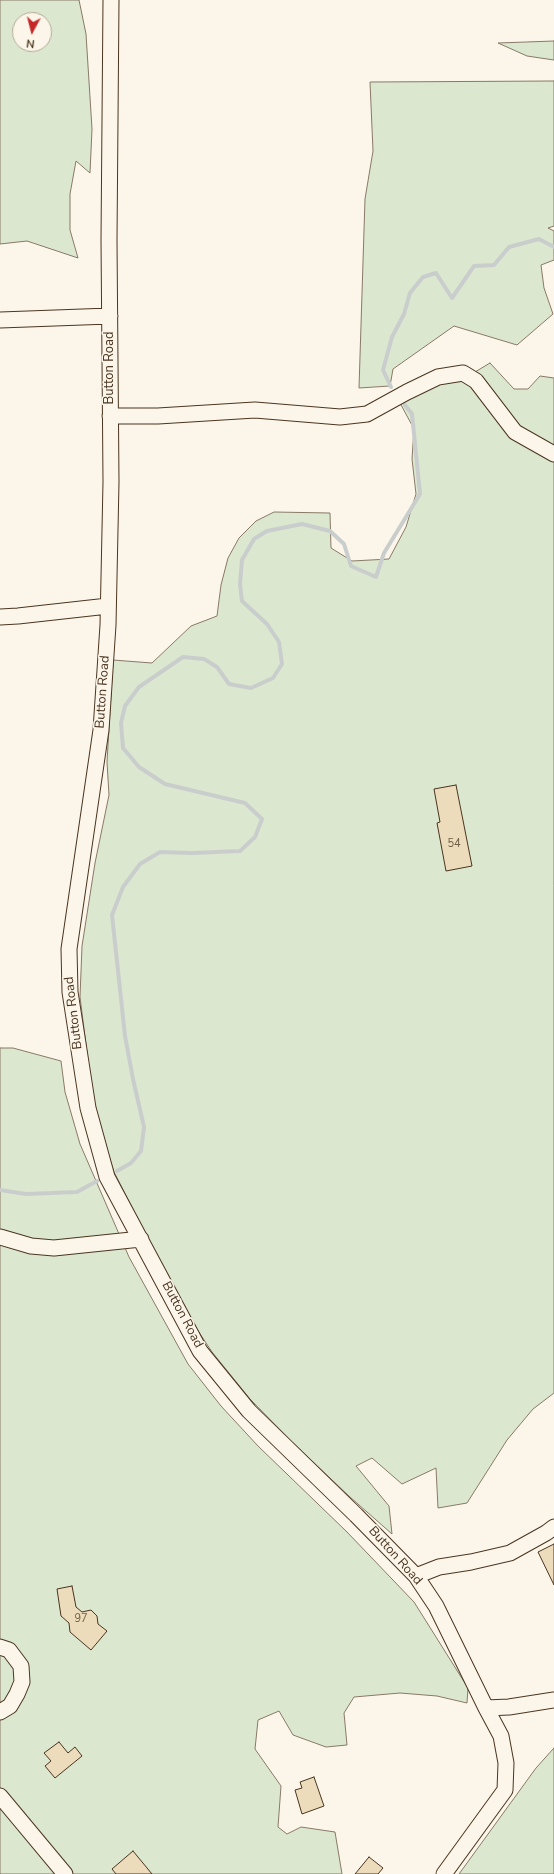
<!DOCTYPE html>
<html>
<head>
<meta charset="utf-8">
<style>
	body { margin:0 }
	#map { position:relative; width:554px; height:1874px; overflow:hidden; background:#fbf6e9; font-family:"Nunito Sans",sans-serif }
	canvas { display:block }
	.north { position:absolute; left:12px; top:12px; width:40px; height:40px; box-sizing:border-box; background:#fbf6e9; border:1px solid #b4a999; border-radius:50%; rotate:187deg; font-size:11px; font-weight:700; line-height:16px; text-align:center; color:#4a3520 }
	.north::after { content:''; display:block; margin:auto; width:14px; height:18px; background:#c62828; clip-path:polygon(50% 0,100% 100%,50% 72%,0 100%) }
</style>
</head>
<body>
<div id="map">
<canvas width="554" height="1874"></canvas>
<div class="north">N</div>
</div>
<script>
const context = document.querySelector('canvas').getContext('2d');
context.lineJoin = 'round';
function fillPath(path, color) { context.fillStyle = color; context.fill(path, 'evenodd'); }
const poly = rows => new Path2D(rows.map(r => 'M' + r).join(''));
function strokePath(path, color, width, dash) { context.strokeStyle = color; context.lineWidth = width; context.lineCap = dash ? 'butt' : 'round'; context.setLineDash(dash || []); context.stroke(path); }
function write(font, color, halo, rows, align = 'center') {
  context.font = font + ' "Nunito Sans",sans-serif'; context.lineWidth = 3; context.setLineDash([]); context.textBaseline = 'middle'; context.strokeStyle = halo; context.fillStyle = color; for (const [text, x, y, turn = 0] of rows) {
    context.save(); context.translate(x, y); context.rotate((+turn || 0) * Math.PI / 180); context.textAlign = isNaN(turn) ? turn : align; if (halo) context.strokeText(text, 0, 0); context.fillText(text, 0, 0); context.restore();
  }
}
const green = poly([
	[0,0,79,0,86,34,92,129,90,173,76,161,70,194,70,230,78,258,27,241,0,244,0,0],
	[20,20,44,20,44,44,20,44,20,20],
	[554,41,554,60,527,56,498,43,554,41],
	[554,81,554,226,548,228,554,231,554,260,541,265,544,288,553,314,517,345,454,326,393,369,390,386,359,388,365,199,373,151,370,82,554,81],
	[490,363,514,389,528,389,540,376,554,378,554,1393,533,1409,507,1440,467,1503,438,1508,436,1468,402,1484,372,1458,356,1466,389,1506,392,1534,350,1497,292,1442,250,1399,212,1352,185,1311,114,1172,94,1109,80,997,82,946,95,863,109,795,107,762,113,660,152,663,191,626,217,616,221,585,228,558,239,538,256,521,274,512,330,513,331,548,352,561,389,559,406,527,416,494,412,459,414,429,400,403,403,393,470,375,490,363],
	[0,1048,13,1048,61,1061,65,1092,80,1144,129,1257,188,1364,221,1406,258,1446,347,1532,414,1602,468,1688,467,1703,437,1696,400,1693,354,1697,344,1713,347,1745,326,1747,293,1735,279,1711,258,1720,255,1749,281,1786,278,1827,287,1834,301,1827,335,1832,342,1874,0,1874,0,1048],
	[554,1748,554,1874,459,1874,536,1768,554,1748]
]);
fillPath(green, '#dce7d0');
strokePath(green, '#887966', 1);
strokePath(poly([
	[391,387,383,370,392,337,404,314,410,293,423,277,436,273,452,298,474,266,494,265,509,247,539,239,554,247],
	[117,1171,131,1163,141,1151,144,1127,133,1079,125,1036,112,915,123,887,140,864,160,852,192,853,240,851,255,837,262,819,245,803,165,784,139,767,123,748,121,723,125,706,139,687,183,657,204,659,217,667,229,684,251,688,273,678,282,664,279,642,267,624,242,601,240,584,242,560,254,539,267,531,302,524,330,531,344,544,351,566,376,577,384,553,420,494,412,414,405,405],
	[0,1190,26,1194,77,1192,97,1181]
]), '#c9cecd', 4);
const building = poly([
	[456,785,472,866,446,871,437,823,440,822,434,789,456,785],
	[554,1544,554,1585,538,1552,554,1544],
	[72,1586,76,1607,82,1612,91,1610,97,1616,98,1624,107,1631,91,1650,70,1632,69,1623,61,1616,57,1589,72,1586],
	[59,1742,68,1753,75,1747,82,1756,55,1778,45,1766,51,1761,44,1753,59,1742],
	[314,1777,324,1806,302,1814,295,1790,302,1788,300,1782,314,1777],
	[133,1851,152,1874,116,1874,112,1869,133,1851],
	[369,1857,383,1868,378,1874,355,1874,369,1857]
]);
fillPath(building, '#ecdcbc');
strokePath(building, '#4a3520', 1);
const minor = poly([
	[111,0,109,240,111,482,108,625,101,730,69,949,70,992,88,1108,107,1177,200,1351,249,1411,356,1515,416,1576,436,1606,486,1708,501,1736,506,1763,505,1790,444,1874],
	[0,320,110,316],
	[110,416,158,416,255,410,340,417,367,414,407,392,438,377,463,373,476,381,515,432,554,454],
	[0,617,18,616,108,606],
	[0,1237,31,1246,54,1248,141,1239],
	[416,1576,439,1567,471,1562,510,1553,546,1533,554,1527],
	[0,1647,9,1650,21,1666,22,1682,17,1694,10,1706,0,1712],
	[486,1708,509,1707,554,1700],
	[0,1796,65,1874]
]);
strokePath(minor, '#4a3520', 17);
strokePath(minor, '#fbf6e9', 15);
write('11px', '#725f47', null, [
	["54",454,844],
	["97",81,1619]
]);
write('13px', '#4a3520', '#fbf6e9', [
	["Button Road",110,368,-90],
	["Button Road",103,692,-86],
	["Button Road",74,1013,-97],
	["Button Road",182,1315,62],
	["Button Road",395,1556,48]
]);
</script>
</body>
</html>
